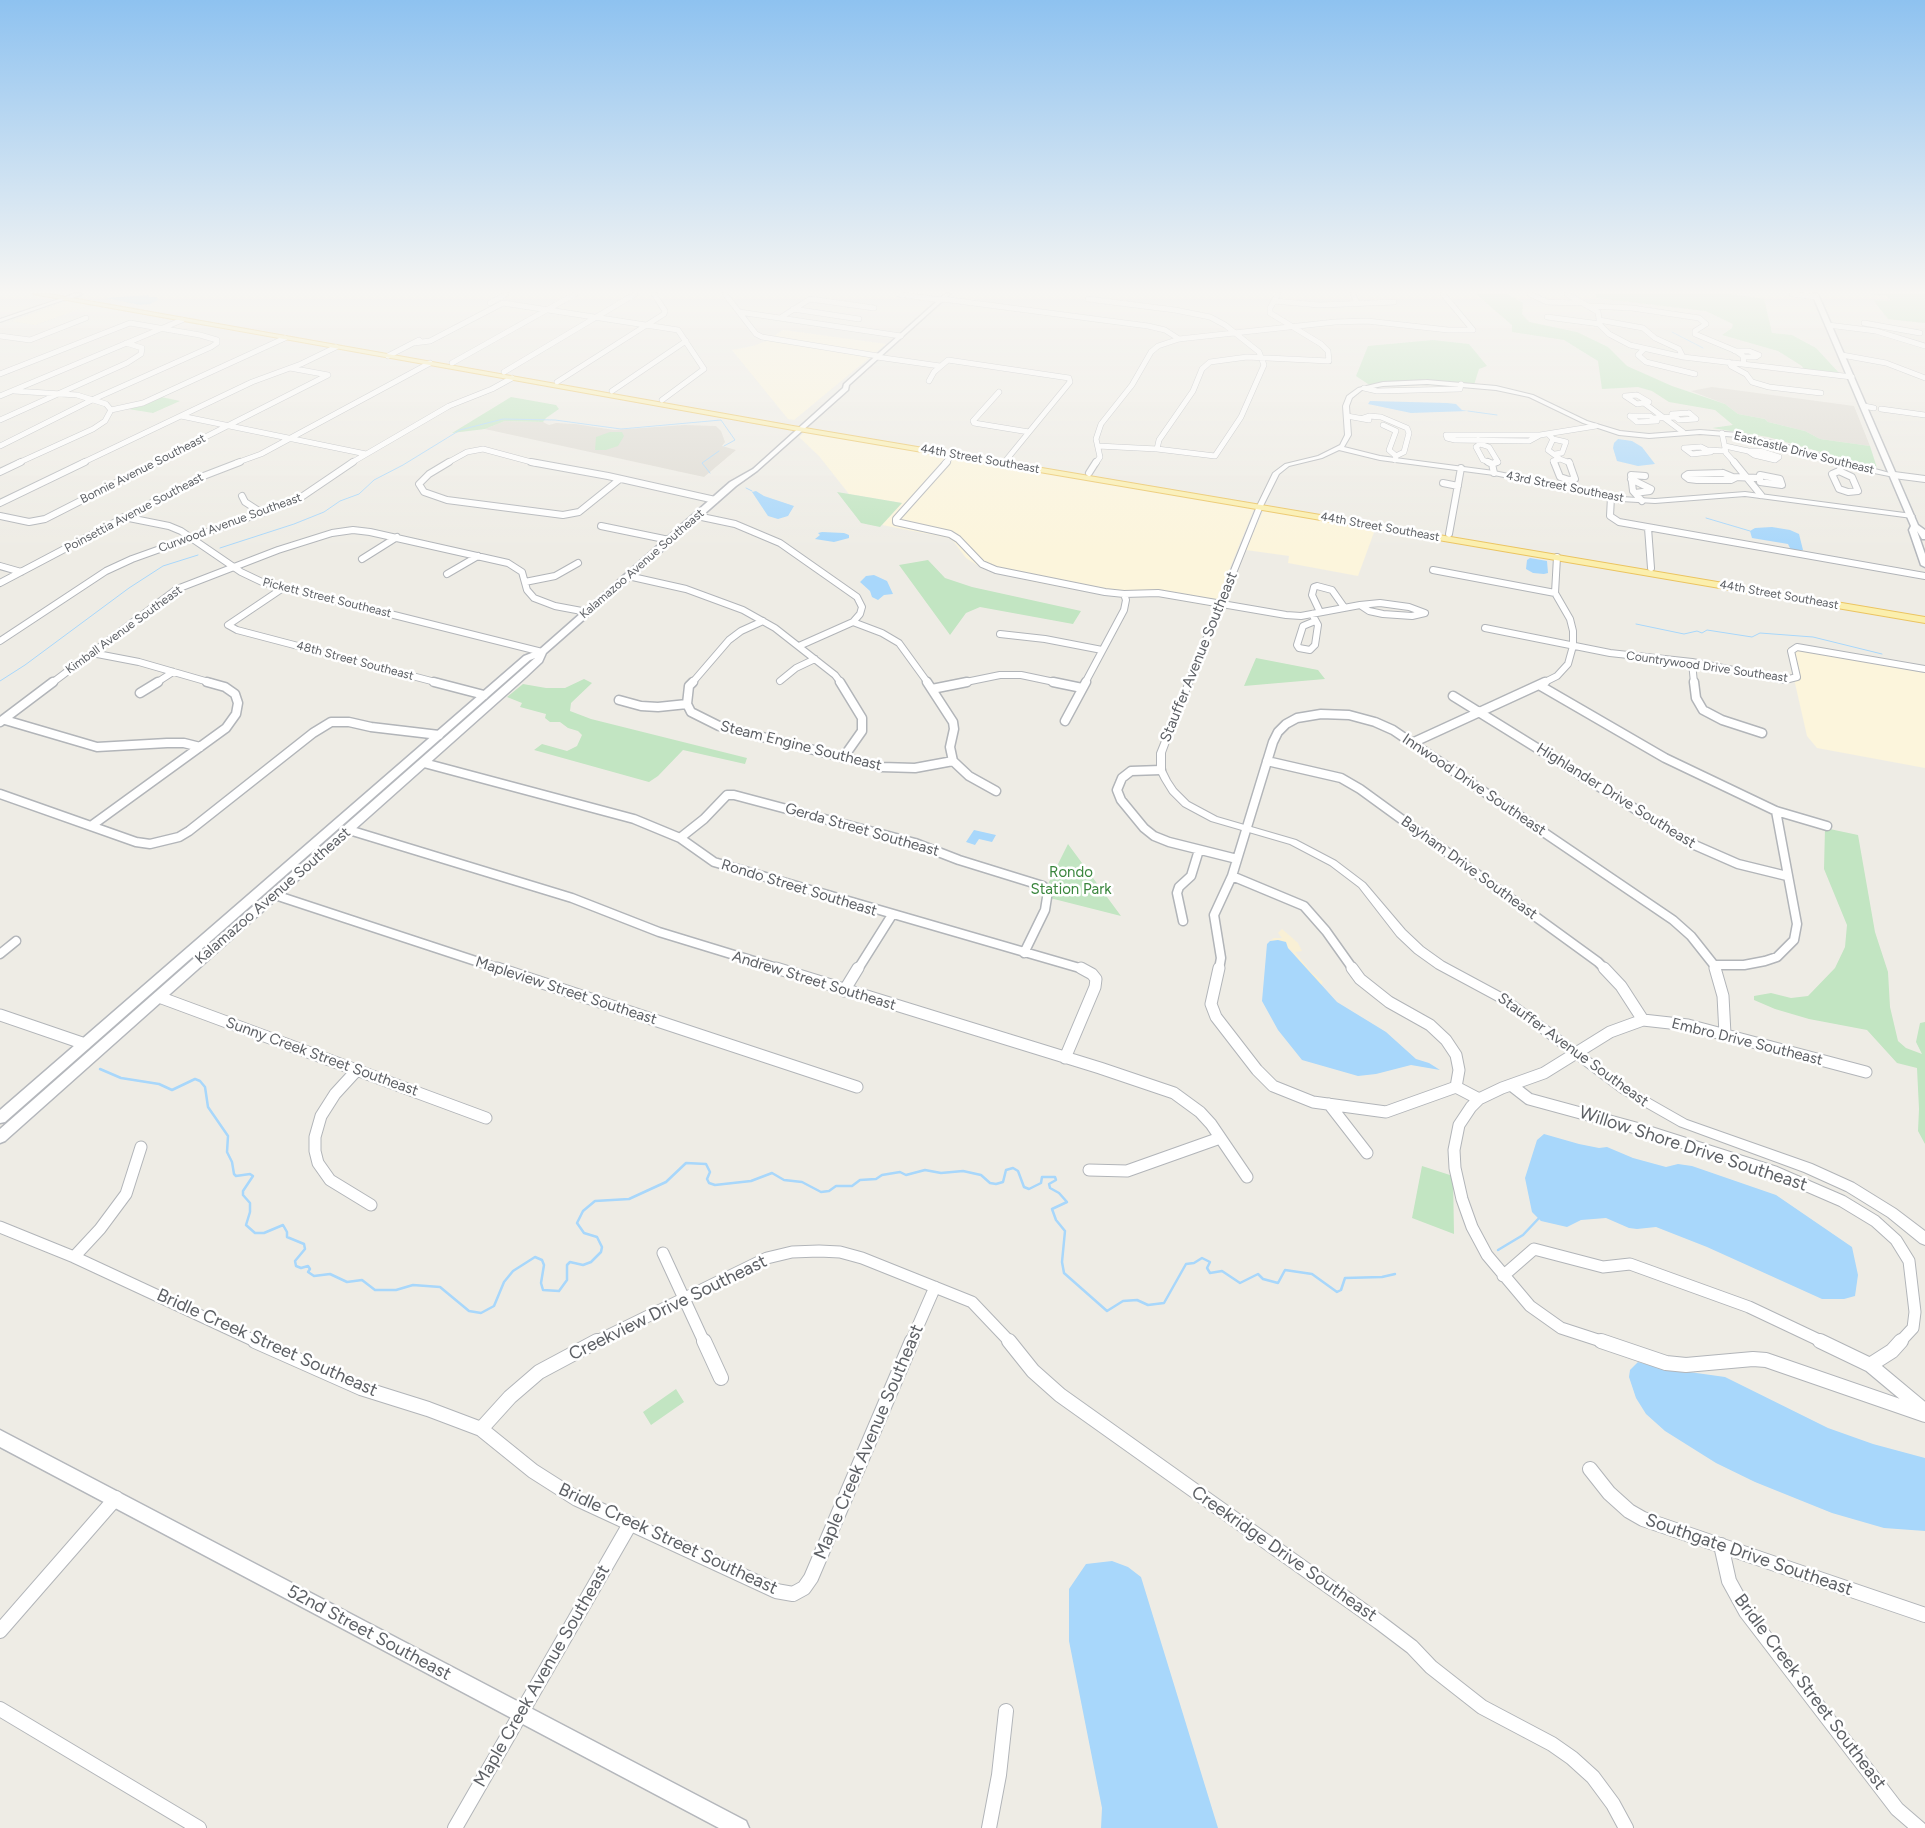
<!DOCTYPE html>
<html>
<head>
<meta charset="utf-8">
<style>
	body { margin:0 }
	canvas { display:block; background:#eeece5 }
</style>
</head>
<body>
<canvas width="1925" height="1828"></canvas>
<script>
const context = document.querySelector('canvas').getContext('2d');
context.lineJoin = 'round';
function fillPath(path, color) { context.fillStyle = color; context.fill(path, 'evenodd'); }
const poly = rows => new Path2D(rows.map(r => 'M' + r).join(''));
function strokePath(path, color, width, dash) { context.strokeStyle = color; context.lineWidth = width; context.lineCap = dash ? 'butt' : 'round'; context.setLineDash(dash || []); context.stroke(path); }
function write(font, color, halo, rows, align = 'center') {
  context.font = font + ' Figtree,sans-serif'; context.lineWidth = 5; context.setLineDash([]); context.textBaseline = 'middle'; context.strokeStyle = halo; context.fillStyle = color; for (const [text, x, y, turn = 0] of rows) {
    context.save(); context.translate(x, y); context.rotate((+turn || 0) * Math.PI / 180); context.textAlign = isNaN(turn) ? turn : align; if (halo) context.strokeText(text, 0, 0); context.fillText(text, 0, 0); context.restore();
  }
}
fillPath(poly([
	[71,301,90,305,35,325,12,321,64,302],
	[783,330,886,344,794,420,788,419,732,350,753,346,769,340],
	[806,431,1246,505,1254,509,1214,607,1155,596,1108,596,1034,582,983,569,966,558,954,542,949,538,882,525,902,503,849,494,819,456,799,437],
	[1266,510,1376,527,1358,576,1288,563,1289,556,1246,550,1263,511],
	[1787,648,1925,673,1925,768,1817,748,1807,736]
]), '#fcf5dc');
fillPath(poly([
	[1712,387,1854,406,1870,446,1820,439,1805,431,1768,422,1765,419,1738,414,1725,404,1691,391],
	[505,421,543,422,549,425,556,423,575,424,614,430,684,425,716,426,721,431,725,442,722,446,736,450,704,477,485,429]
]), '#dedbd3');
fillPath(poly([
	[1476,294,1508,294,1523,303,1522,314,1529,322,1577,332,1608,347,1627,366,1672,386,1725,404,1738,414,1765,419,1768,422,1805,431,1820,439,1870,446,1877,468,1768,437,1712,428,1733,425,1715,410,1669,402,1652,391,1638,387,1602,389,1598,361,1564,340,1512,332,1512,325],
	[1596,294,1731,294,1764,299,1772,333,1792,335,1816,348,1841,375,1804,370,1802,366,1778,351,1722,335,1732,328,1733,324,1706,311,1596,298],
	[1870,294,1925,294,1925,323,1888,319,1873,300,1891,301,1887,296],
	[1433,340,1469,344,1487,366,1479,369,1474,385,1427,382,1371,386,1356,376,1368,346],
	[161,397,180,401,153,413,128,409,143,406],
	[511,397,556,405,559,409,546,418,543,422,505,421,485,429,452,433],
	[610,432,622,432,624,436,618,446,606,450,595,450,596,437],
	[837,492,849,494,902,503,880,527,861,523],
	[928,560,945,578,972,587,1081,611,1073,624,980,607,966,613,950,635,899,565],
	[1256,658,1318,670,1325,679,1244,686],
	[584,679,592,683,571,703,570,711,591,719,747,758,745,764,683,750,658,776,649,782,534,750,542,744,567,751,577,746,582,735,578,731,568,728,560,722,550,722,545,718,546,714,520,707,522,703,507,697,523,684,546,688,565,688],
	[1825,828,1858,835,1875,932,1888,972,1890,1007,1898,1041,1906,1048,1922,1054,1916,1042,1920,1023,1925,1022,1925,1144,1918,1131,1919,1109,1917,1068,1897,1063,1867,1030,1809,1019,1775,1009,1754,1000,1754,996,1771,993,1791,998,1808,996,1835,968,1845,947,1847,925,1824,869],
	[1068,844,1121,916,1042,896],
	[1422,1166,1453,1176,1454,1234,1412,1218],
	[676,1389,684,1402,651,1425,643,1412]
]), '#c2e5c2');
fillPath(poly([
	[1282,929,1298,943,1302,951,1295,952,1296,953,1311,972,1323,982,1321,985,1310,974,1291,950,1270,941,1274,938,1282,938,1278,933]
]), '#f9f0d5');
fillPath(poly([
	[149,295,149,297,157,297,158,300,150,304,140,305,105,298],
	[1370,401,1447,403,1456,404,1462,410,1468,411,1411,413,1368,404],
	[1618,439,1632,441,1642,447,1655,464,1638,466,1617,461,1613,448,1614,443],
	[752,492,756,491,764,496,794,506,788,516,778,519,768,516],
	[1772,527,1790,530,1799,534,1803,550,1800,551,1791,550,1788,544,1752,538,1750,531,1755,528],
	[822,532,844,533,849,535,849,538,834,542,815,539,820,535,818,533],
	[1530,558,1547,561,1548,573,1544,574,1533,573,1526,569,1527,560],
	[874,575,887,581,893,594,884,595,878,600,872,597,870,591,860,582,866,576],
	[974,830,996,835,992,842,979,839,975,845,966,842],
	[1278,940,1286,942,1288,948,1337,1002,1386,1032,1416,1059,1429,1063,1440,1070,1411,1065,1376,1074,1358,1076,1302,1060,1278,1030,1262,1001,1267,944,1270,941],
	[1544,1134,1579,1144,1599,1148,1607,1147,1633,1158,1666,1167,1678,1164,1692,1166,1776,1195,1852,1247,1858,1275,1855,1296,1844,1299,1822,1299,1707,1247,1656,1227,1637,1229,1629,1228,1606,1218,1581,1220,1567,1227,1541,1221,1532,1212,1525,1178,1537,1140],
	[1638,1362,1653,1366,1655,1365,1658,1368,1665,1370,1668,1369,1725,1377,1828,1428,1873,1444,1925,1458,1925,1531,1884,1528,1832,1513,1755,1482,1716,1463,1665,1431,1646,1414,1636,1398,1629,1377,1630,1370],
	[1112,1561,1128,1567,1141,1577,1218,1828,1101,1828,1102,1808,1069,1641,1069,1589,1086,1564]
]), '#a8d7fb');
strokePath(poly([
	[1672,332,1703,348],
	[1468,411,1497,415],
	[710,473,702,463,719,451],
	[746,488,752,491],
	[1706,518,1750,531],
	[220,548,294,524,324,512,340,501,359,494,374,480,403,465,460,430,503,419,555,420,621,429,721,420,735,440,724,446],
	[1636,624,1684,634,1697,631,1702,633,1707,630,1752,637,1760,633,1813,637,1882,654],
	[0,681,25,665,129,588,163,566,198,555]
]), '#a8d7fb', 1);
strokePath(poly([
	[100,1069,121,1078,159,1084,172,1090,195,1079,200,1081,205,1087,208,1107,228,1136,227,1152,232,1162,234,1174,236,1176,250,1174,253,1176,243,1191,243,1195,250,1203,250,1212,246,1225,255,1233,264,1233,283,1225,287,1232,287,1237,304,1244,305,1249,295,1261,296,1266,301,1268,308,1266,310,1269,308,1272,314,1276,330,1274,347,1282,362,1280,375,1290,396,1290,413,1285,440,1287,469,1311,481,1313,494,1306,504,1282,513,1271,535,1257,542,1260,544,1265,541,1283,543,1290,559,1291,567,1280,567,1265,570,1262,583,1265,591,1262,601,1252,602,1247,597,1237,584,1233,577,1223,583,1211,595,1201,629,1199,666,1182,686,1163,706,1164,710,1172,707,1179,709,1183,715,1185,751,1181,772,1173,784,1180,802,1182,821,1192,829,1191,836,1186,852,1186,860,1180,876,1179,882,1175,900,1172,906,1175,925,1170,941,1173,963,1171,981,1175,990,1183,996,1184,1003,1182,1006,1170,1013,1168,1018,1171,1024,1187,1029,1189,1041,1183,1042,1177,1055,1177,1056,1180,1049,1184,1050,1188,1059,1193,1067,1202,1052,1209,1056,1220,1065,1231,1062,1262,1064,1273,1107,1311,1123,1301,1137,1300,1148,1305,1164,1303,1186,1264,1194,1263,1202,1258,1210,1262,1207,1268,1210,1273,1222,1271,1240,1283,1258,1274,1263,1279,1278,1283,1285,1270,1312,1274,1337,1292,1341,1290,1345,1278,1382,1277,1395,1274],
	[1498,1250,1523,1235,1539,1218]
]), '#a8d7fb', 2.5);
const minorFar4 = poly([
	[725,294,756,334,762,337,878,356],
	[898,294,941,300],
	[1353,294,1357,303],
	[1530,294,1547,302,1580,303],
	[1567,294,1598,312,1600,325,1609,334,1630,345,1683,357,1852,377],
	[1792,294,1816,297],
	[943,299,1148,326,1165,330,1179,339],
	[1088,299,1175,310,1210,317,1225,325,1259,352,1264,365,1241,417,1215,456,1157,449,1098,446],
	[1274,301,1320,305,1394,302],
	[490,303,506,294],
	[1590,306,1632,308,1699,318,1706,324,1695,331,1695,334,1736,351,1743,356,1744,364],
	[793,309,859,319],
	[739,312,901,336],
	[1547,317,1600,324],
	[780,318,810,299,874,308],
	[1599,320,1643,328,1655,338,1679,349,1683,357],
	[1864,323,1920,333],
	[1828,325,1876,331,1925,346],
	[0,336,30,340,86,318],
	[414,343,430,341,503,303,678,330,704,369,662,400],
	[1644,349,1638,355,1646,362,1695,374],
	[1735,351,1749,351,1759,355,1756,357,1743,357],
	[1842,355,1886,363,1925,378],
	[388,356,419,340],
	[877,357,940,366],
	[1729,362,1731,366,1746,374,1752,382,1769,387,1821,393],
	[452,363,575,294],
	[504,372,635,294],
	[0,374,130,323,200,335,217,340,217,343,211,347,94,399,0,446],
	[929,381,934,372,948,360,1069,378,1070,382,1007,459],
	[557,382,664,314,665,311,654,294],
	[1364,388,1377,391,1460,389,1461,384],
	[14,391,77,395,106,404,111,410],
	[612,391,686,341],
	[999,392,973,421,974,423,1029,432],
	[1637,395,1649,402,1637,404,1625,396,1637,395],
	[0,396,182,320],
	[1644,403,1683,432],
	[1864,406,1874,408],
	[1881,409,1925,415],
	[111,410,143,403,285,338],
	[1689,413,1696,419,1679,420,1672,414,1689,413],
	[181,416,366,454],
	[1347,416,1369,420],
	[1630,416,1650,416,1657,421,1637,422,1630,416],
	[1363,418,1369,416,1381,417,1407,428,1409,433,1404,452,1396,456,1395,460],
	[1653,418,1676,417],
	[0,420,127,363,141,354,142,348,126,343],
	[1383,425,1396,431,1389,450,1396,456],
	[1722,433,1726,453,1735,463],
	[1548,434,1553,439,1548,450,1560,459],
	[1446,435,1540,435,1529,441,1455,440,1447,438,1446,435],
	[1540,435,1596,426],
	[1553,439,1566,442,1562,453,1555,454],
	[1478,440,1480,444,1489,447,1498,462,1494,463],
	[1480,444,1476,447,1483,460,1491,463],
	[1725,446,1748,451],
	[1701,447,1711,452,1692,454,1684,448,1701,447],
	[1157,449,1159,440,1193,391,1202,369,1210,362,1247,357,1329,361,1328,351,1321,344,1270,313,1270,308,1278,294],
	[1709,450,1725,451],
	[1748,451,1760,451,1779,457,1775,460,1754,455,1748,451],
	[1560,459,1570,463],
	[18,463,93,429,105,421,111,410],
	[82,463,252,382,301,364,336,347],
	[154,463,328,375,290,368],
	[236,463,261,454,430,363],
	[351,463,449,406,492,389,512,378],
	[447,463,467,452,483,449,535,463],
	[945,463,953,455],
	[1096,463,1100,457,1096,439,1101,424,1132,385,1151,352,1158,346,1179,339,1335,322,1367,321,1448,330,1473,330,1443,294],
	[1554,463,1553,461,1560,459]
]);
const minorFar3 = poly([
	[449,462,429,474,419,484,424,492,447,500,563,515,579,512,620,479],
	[531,462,608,476,715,500],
	[947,462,896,519,896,522,950,534,958,539,982,564,996,570,1105,592,1124,594,1158,593,1286,615,1301,616,1360,605],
	[1488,462,1492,464,1494,473],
	[1554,462,1560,477,1569,480,1575,479,1569,462],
	[1734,462,1761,495],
	[1492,464,1497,462],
	[1839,471,1852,477,1858,491,1848,492,1839,489,1832,474,1839,471],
	[1839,471,1844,463],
	[0,472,21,462],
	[1089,473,1096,462],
	[1723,473,1735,478,1731,480,1697,480,1689,479,1685,476,1688,474,1723,473],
	[1760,475,1780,479,1782,485,1760,482,1760,475],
	[1894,475,1925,479],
	[1733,477,1760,478],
	[1631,479,1651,489,1650,491,1635,493],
	[1443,483,1458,486],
	[242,496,245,502,262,513],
	[1611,497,1610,516,1619,522,1925,576],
	[1642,501,1633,491,1631,475,1645,476],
	[0,503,85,462],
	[0,516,29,522,45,519,157,462],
	[697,516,735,524,780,543,857,597,862,607,860,614,853,622,799,646],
	[124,517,169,526,181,531,241,572,262,582,542,652],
	[601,526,669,540],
	[1648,528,1651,568],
	[1449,534,1461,468],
	[362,559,397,537],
	[0,566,21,572],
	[1433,570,1555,593],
	[447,574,478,556],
	[628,576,686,589,743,610,775,628,835,675,841,683],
	[525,582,555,576,578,563],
	[0,583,201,477,240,462],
	[283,588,228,625,237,630,439,683],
	[1380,603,1409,607,1425,613,1412,616,1383,614,1369,611,1360,605,1380,603],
	[1320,612,1312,595,1314,587,1317,586,1332,590,1344,607],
	[1312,614,1318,625,1315,645,1310,650,1299,648,1297,645,1303,626,1315,621],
	[853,622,882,633,899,643,928,683],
	[1485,628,1610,653,1692,662,1785,680,1797,677,1791,651,1797,647,1925,669],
	[1000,634,1045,639,1102,650],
	[0,641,106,571,132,559,297,500,353,462],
	[92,653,139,662,212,683],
	[1692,662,1694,683],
	[780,681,796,668,815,659],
	[52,683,177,589,278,550,332,533,353,530,370,532,508,563,522,572,527,590,534,598,555,606,587,612],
	[156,683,173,672],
	[692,683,729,640,741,631,763,621],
	[961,683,1000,675,1021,675,1059,683],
	[1085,683,1124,610,1126,600,1124,594],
	[1543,683,1557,676,1568,664,1573,646,1573,631,1570,619,1555,593,1557,557]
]);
const minorFar2 = poly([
	[434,682,484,695],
	[693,682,689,686,687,704,691,712,719,726,881,767,915,768,953,761],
	[840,682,862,718,862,731,843,758],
	[927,682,953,722,954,729,950,747,953,761,969,776,996,791],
	[1053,682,1082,688],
	[1694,682,1696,698,1703,710,1722,720,1762,733],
	[1539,685,1665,758,1776,811,1827,826],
	[932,689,967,682],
	[140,693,158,682],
	[1453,696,1690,843,1738,864,1787,876],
	[619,700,641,706,658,707,687,704],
	[5,720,97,747,167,743,184,743,200,747],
	[1065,721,1086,682],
	[0,722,53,682],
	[1412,743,1545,682],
	[1267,761,1341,778,1360,789,1598,962,1605,969],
	[424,763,634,819,680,838,714,862,1083,969],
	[1161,770,1131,771,1122,778,1117,790,1121,800,1144,828,1154,836,1169,842,1237,859],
	[0,794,136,842,150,844,179,837,189,831,313,733,331,722,349,722,371,727,439,735],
	[91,826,226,728,236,714,238,703,235,694,225,687,207,682],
	[349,830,572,898,659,932,780,969],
	[680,838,704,819,727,795,734,795,915,843,959,860,1043,886,1048,891,1045,910,1024,953],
	[1232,876,1304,906,1326,931,1353,969],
	[275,895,500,969],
	[1183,921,1177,893,1179,887,1191,876,1199,850],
	[0,954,16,941],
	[1714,965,1744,965,1765,961,1777,957,1794,940,1797,924,1776,811],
	[858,969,892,915],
	[1219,969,1221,958,1214,915,1232,876,1273,742,1278,732,1286,724,1297,718,1321,714,1349,715,1375,722,1393,730,1673,920,1691,936,1714,965,1715,969]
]);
const minorFar1 = poly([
	[497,968,857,1087],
	[776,968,1100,1068,1174,1093,1200,1112,1211,1124,1247,1177],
	[1219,968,1211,1004,1216,1017,1257,1070,1273,1086,1313,1102,1386,1112,1456,1087],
	[1352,968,1360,979,1389,1002,1430,1025,1446,1040,1456,1055,1459,1070,1456,1087],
	[1604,968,1621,986,1643,1020],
	[1715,968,1723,996,1725,1034],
	[844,991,858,968],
	[159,997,486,1118],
	[0,1015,85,1044],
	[1065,1058,1095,987,1096,979,1092,974,1081,968],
	[357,1070,335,1094,321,1116,315,1137,315,1151,318,1163,330,1180,371,1205],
	[1511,1085,1529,1099,1643,1130,1775,1172,1842,1201,1875,1221,1896,1240,1909,1261,1915,1312,1913,1328,1900,1342],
	[1456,1087,1479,1099],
	[1329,1104,1367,1153],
	[1089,1170,1127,1171,1220,1138],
	[0,1227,74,1257,257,1342],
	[663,1253,704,1342],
	[74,1257,100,1229,126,1194,141,1147],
	[1503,1276,1534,1249,1603,1267,1630,1264,1749,1307,1823,1342],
	[595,1342,767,1258,792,1252,819,1251,840,1252,862,1258,972,1302,1010,1342],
	[911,1342,935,1287],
	[1604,1342,1561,1328,1530,1306,1487,1255,1472,1227,1462,1199,1455,1168,1454,1150,1459,1125,1471,1107,1479,1099,1502,1088,1544,1073,1610,1032,1643,1020,1688,1025,1866,1072]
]);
const minor = poly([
	[255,1341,361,1388,428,1409,481,1429,533,1471,577,1499,776,1591,793,1594,804,1588,811,1578,912,1341],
	[704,1341,721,1378],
	[1009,1341,1033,1371,1060,1395,1379,1622,1412,1647,1431,1667,1482,1707,1552,1744,1572,1758,1593,1777,1613,1804,1626,1828],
	[1601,1341,1666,1363,1686,1365,1753,1359,1766,1360,1925,1415],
	[1820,1341,1870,1365,1925,1411],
	[1870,1365,1892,1351,1901,1341],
	[481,1429,510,1397,539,1372,597,1341],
	[1590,1469,1609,1493,1629,1511,1643,1519,1925,1615],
	[1721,1545,1729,1581,1746,1612,1897,1809,1919,1828],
	[0,1631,116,1498],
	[0,1709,199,1828],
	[455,1828,630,1524],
	[989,1828,999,1775,1006,1711]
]);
const tertiary = poly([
	[68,296,72,297,0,322,0,319,68,296],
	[1427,380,1496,386,1533,395,1587,421,1620,431,1649,434,1700,430,1738,433,1773,441,1897,475,1894,477,1869,472,1770,444,1738,437,1700,434,1649,438,1619,435,1583,423,1529,397,1496,390,1427,384,1383,386,1362,390,1352,398,1349,406,1351,435,1344,447,1380,456,1494,471,1621,497,1655,499,1745,492,1912,514,1915,516,1912,518,1745,496,1655,503,1621,501,1494,475,1380,460,1339,450,1322,458,1289,466,1279,474,1263,506,1175,726,1165,753,1165,770,1170,780,1176,789,1189,802,1217,817,1296,840,1336,861,1365,883,1405,930,1423,947,1444,962,1509,997,1629,1087,1687,1120,1812,1164,1854,1183,1896,1209,1925,1231,1925,1245,1920,1243,1888,1217,1846,1191,1804,1172,1679,1126,1621,1093,1501,1003,1436,968,1415,953,1397,936,1359,887,1330,865,1290,844,1211,821,1183,806,1170,793,1162,780,1157,770,1157,753,1257,506,1273,473,1285,464,1318,456,1340,445,1345,435,1343,406,1347,396,1358,388,1383,382,1427,380]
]);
const secondary = poly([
	[73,294,82,294,70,299,67,297,73,294],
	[945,294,950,294,849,385,848,390,757,471,736,486,546,653,542,662,526,677,5,1141,0,1143,0,1129,535,658,530,660,5,1122,0,1123,0,1110,524,656,539,650,730,482,753,469,843,388,844,384,945,294],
	[1812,294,1818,294,1918,525,1925,530,1925,539,1922,539,1917,531,1925,554,1925,567,1921,565,1909,530,1911,526,1812,294],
	[0,1430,746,1821,749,1828,719,1828,0,1447,0,1430]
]);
const primary = poly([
	[33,294,49,294,793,426,1925,617,1925,623,793,430,33,294]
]);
strokePath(minorFar4, '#b2b5b9', 6);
strokePath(minorFar3, '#b2b5b9', 8);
strokePath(minorFar2, '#b2b5b9', 11);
strokePath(minorFar1, '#b2b5b9', 13);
strokePath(minor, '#b2b5b9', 16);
strokePath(tertiary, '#b2b5b9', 2);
strokePath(secondary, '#b4b7bc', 3);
strokePath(primary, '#ebc461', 2);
strokePath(minorFar4, '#fff', 5);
strokePath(minorFar3, '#fff', 6);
strokePath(minorFar2, '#fff', 8);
strokePath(minorFar1, '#fff', 11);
strokePath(minor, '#fff', 14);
fillPath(tertiary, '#fff');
fillPath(secondary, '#fff');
fillPath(primary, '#fbefad');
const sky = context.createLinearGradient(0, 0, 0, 550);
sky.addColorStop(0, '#8ec2f0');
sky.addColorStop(0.53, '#f7f6f3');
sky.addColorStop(1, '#f7f6f300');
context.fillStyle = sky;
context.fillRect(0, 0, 1925, 550);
write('12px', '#5d6065', '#fff', [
	["Eastcastle Drive Southeast",1804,453,14],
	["44th Street Southeast",980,459,10],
	["Bonnie Avenue Southeast",143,469,-27],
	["43rd Street Southeast",1565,487,11],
	["Poinsettia Avenue Southeast",134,513,-28],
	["Curwood Avenue Southeast",230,523,-20],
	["44th Street Southeast",1380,527,10],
	["Kalamazoo Avenue Southeast",642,564,-41],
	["44th Street Southeast",1779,595,10],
	["Pickett Street Southeast",327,598,14],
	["Kimball Avenue Southeast",124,630,-36],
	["48th Street Southeast",355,661,15],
	["Countrywood Drive Southeast",1707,667,8]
]);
write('15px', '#5d6065', '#fff', [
	["Stauffer Avenue Southeast",1199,657,-68],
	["Steam Engine Southeast",801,746,14],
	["Innwood Drive Southeast",1474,785,34],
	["Highlander Drive Southeast",1616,796,32],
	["Gerda Street Southeast",862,830,16],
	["Bayham Drive Southeast",1469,868,36],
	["Rondo Street Southeast",799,888,17],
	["Kalamazoo Avenue Southeast",273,896,-41],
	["Andrew Street Southeast",814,981,17],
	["Mapleview Street Southeast",566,991,18],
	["Embro Drive Southeast",1747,1042,14],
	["Stauffer Avenue Southeast",1573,1050,36],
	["Sunny Creek Street Southeast",322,1057,20]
]);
write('15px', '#3a863d', '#fff', [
	["Rondo",1071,873],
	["Station Park",1071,890]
]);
write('18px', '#5d6065', '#fff', [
	["Willow Shore Drive Southeast",1693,1149,18],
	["Creekview Drive Southeast",668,1308,-26],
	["Bridle Creek Street Southeast",267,1343,24],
	["Maple Creek Avenue Southeast",869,1442,-67],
	["Bridle Creek Street Southeast",668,1539,25],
	["Creekridge Drive Southeast",1284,1554,35],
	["Southgate Drive Southeast",1749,1555,19],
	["52nd Street Southeast",369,1633,28],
	["Maple Creek Avenue Southeast",542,1676,-60],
	["Bridle Creek Street Southeast",1810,1692,53]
]);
</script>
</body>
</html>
